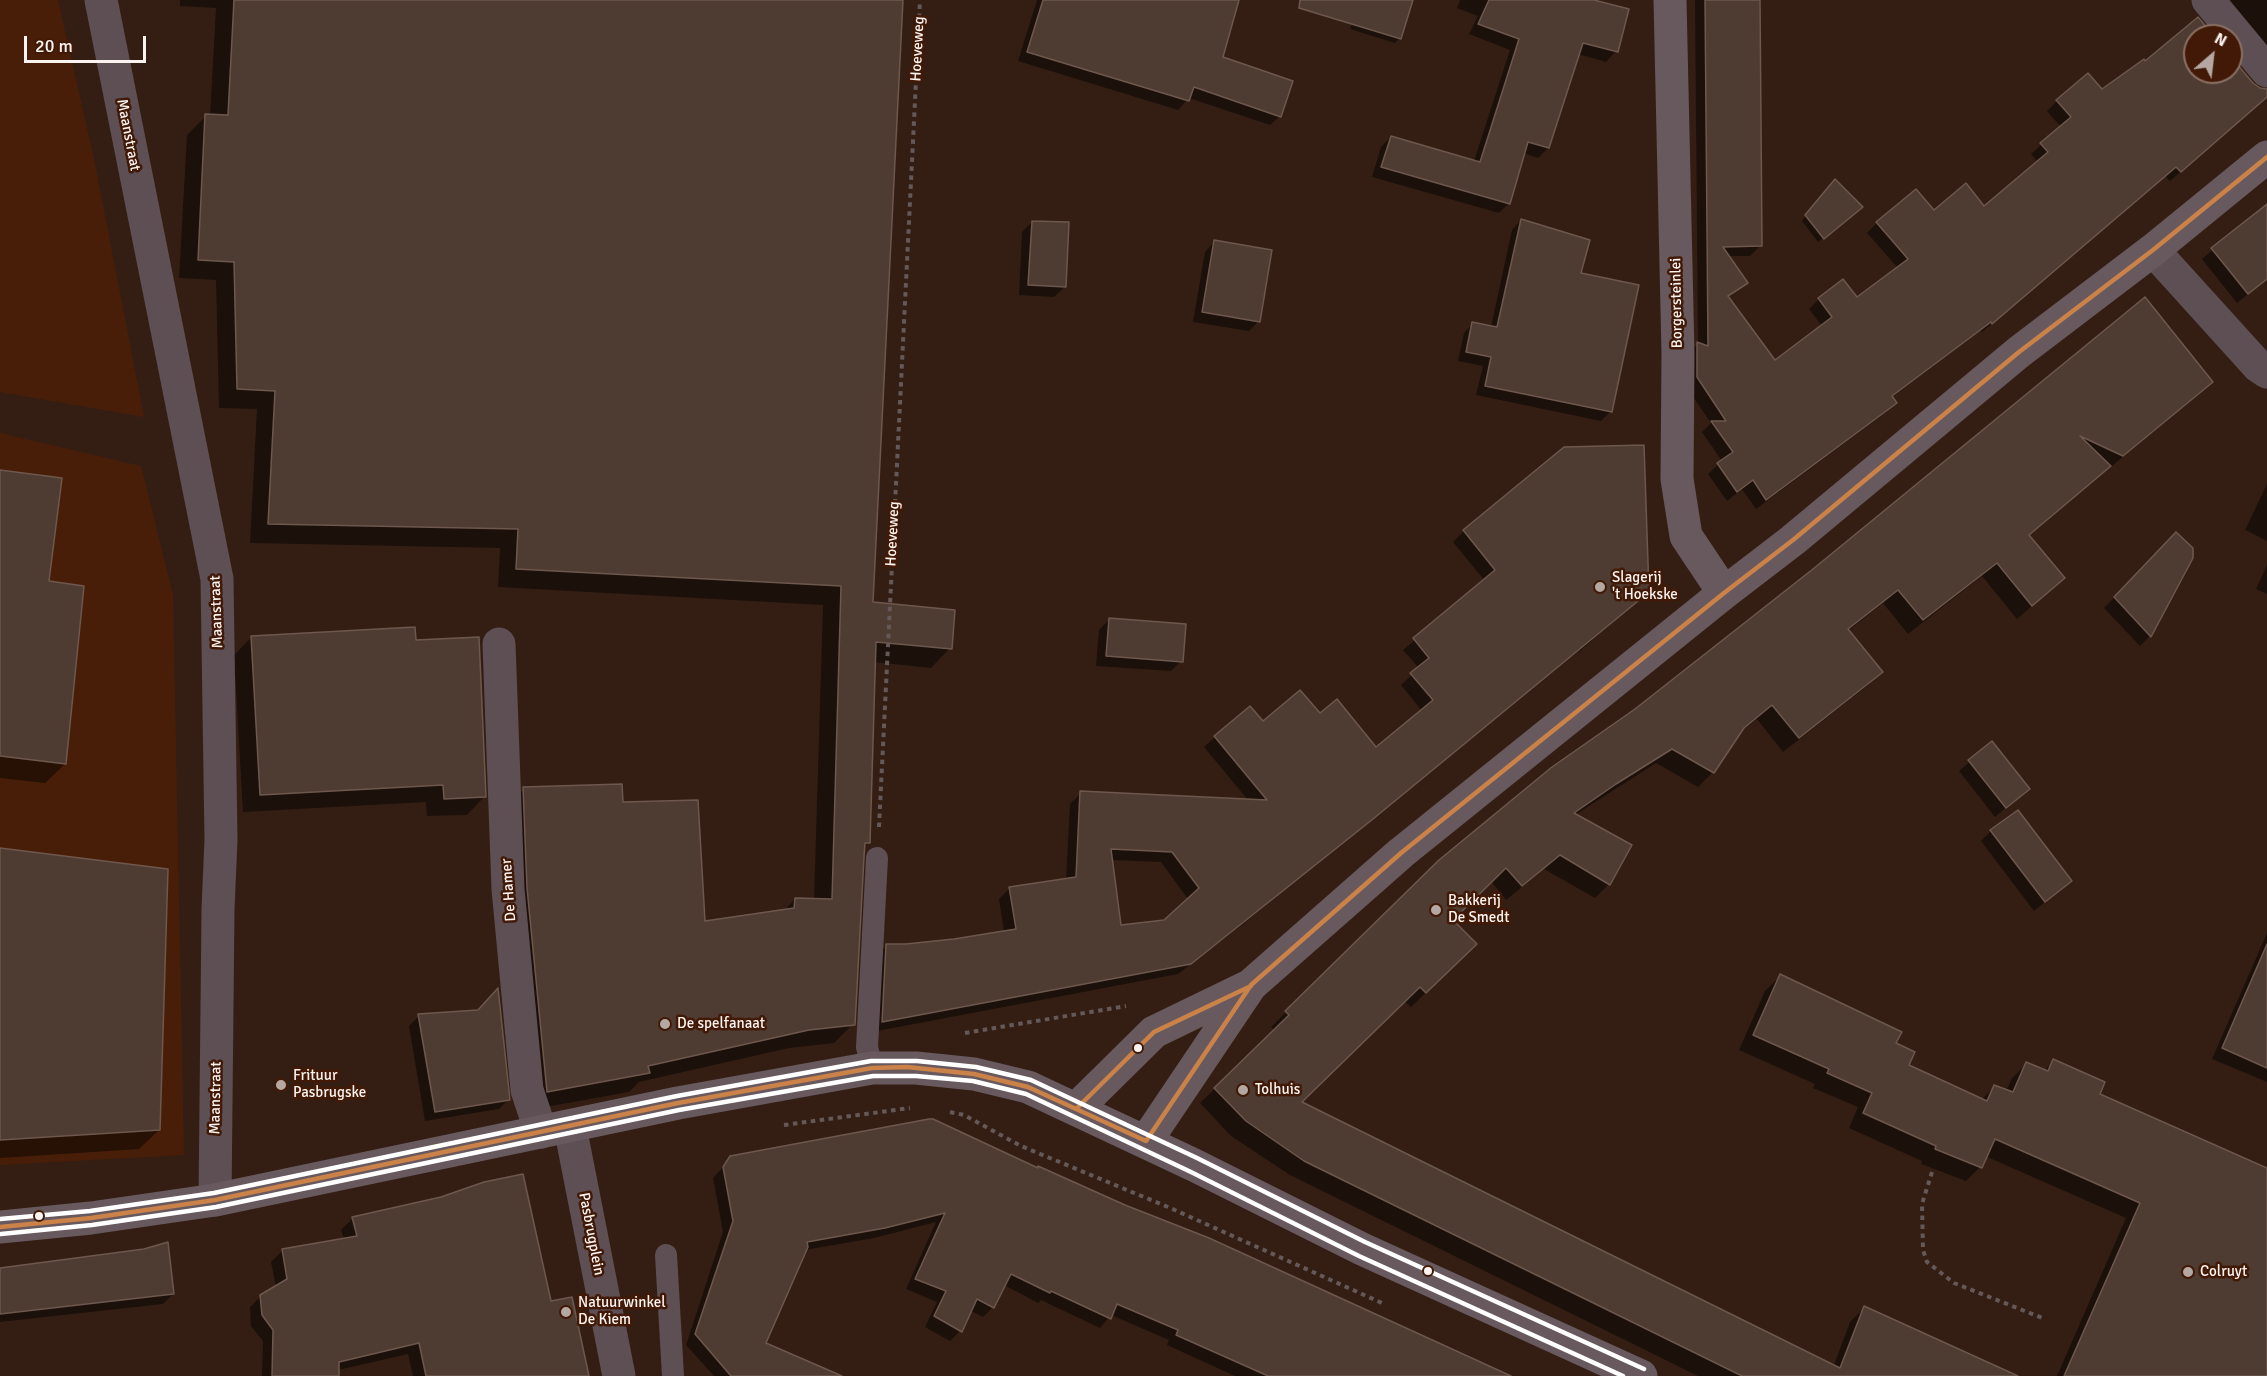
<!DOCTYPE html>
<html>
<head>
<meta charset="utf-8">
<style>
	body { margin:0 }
	#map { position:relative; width:2267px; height:1376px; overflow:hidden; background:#341e13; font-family:Signika,sans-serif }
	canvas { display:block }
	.north { position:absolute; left:2183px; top:24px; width:60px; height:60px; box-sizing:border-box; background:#411906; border:2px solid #8b7064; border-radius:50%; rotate:28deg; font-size:16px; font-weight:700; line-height:24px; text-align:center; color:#faf3f0 }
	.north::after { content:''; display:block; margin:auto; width:21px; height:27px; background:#b5a8a3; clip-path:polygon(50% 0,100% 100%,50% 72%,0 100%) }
	.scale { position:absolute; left:24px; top:36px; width:122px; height:27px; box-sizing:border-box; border:3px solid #faf3f0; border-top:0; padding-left:8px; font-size:18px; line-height:21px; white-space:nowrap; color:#faf3f0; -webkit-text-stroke:4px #411906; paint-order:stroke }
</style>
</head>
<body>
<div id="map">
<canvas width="2267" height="1376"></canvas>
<div class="north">N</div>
<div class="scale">20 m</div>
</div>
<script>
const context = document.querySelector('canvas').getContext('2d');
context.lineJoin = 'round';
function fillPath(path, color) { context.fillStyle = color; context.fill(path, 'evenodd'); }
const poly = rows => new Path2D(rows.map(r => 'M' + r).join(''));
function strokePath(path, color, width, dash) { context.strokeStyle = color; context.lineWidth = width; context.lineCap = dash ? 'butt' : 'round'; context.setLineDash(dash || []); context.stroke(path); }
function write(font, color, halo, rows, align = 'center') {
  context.font = font + ' Signika,sans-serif'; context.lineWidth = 5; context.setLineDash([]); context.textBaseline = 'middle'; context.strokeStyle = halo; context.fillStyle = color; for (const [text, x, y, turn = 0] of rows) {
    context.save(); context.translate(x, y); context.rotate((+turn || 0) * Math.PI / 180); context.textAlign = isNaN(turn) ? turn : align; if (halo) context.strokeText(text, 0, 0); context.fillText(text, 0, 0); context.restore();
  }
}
fillPath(poly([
	[0,0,58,0,95,164,144,417,0,392],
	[0,433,141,466,173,595,184,1155,0,1165]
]), '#491e09');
fillPath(poly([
	[180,0,902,0,871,604,950,648,931,668,874,662,868,843,863,848,853,1024,834,1043,789,1048,639,1082,629,1092,529,1110,505,808,524,789,622,803,704,922,784,911,795,899,814,900,823,605,498,587,500,548,250,543,257,409,219,408,216,280,179,278,187,135,206,116,210,116,216,8,180,6],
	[1037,0,1222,0,1221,58,1280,116,1270,125,1189,98,1178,110,1018,61],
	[1360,0,1376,0,1400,38,1395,43,1350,29],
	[1460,0,1593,0,1616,51,1606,62,1578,54,1548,148,1538,158,1523,153,1509,203,1499,213,1372,177,1381,147,1391,137,1474,161,1510,50,1469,34,1478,16,1457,8],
	[1695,0,1758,0,1760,246,1750,256,1728,256,1746,282,1728,298,1775,362,1822,326,1809,309,1819,299,1857,299,1898,268,1867,233,1877,223,1934,212,1984,208,2038,162,2031,154,2061,127,2047,111,2057,101,2102,91,2145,63,2197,19,2212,36,2195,36,2195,72,2231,72,2231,59,2252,84,2261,90,2267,90,2267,96,2170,181,2165,176,1982,332,1980,331,1891,398,1895,403,1885,413,1756,509,1742,489,1727,501,1708,474,1722,461,1702,432,1711,423,1687,388,1687,354,1698,344],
	[2214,0,2267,0,2267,64],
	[1830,185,1856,212,1818,242,1802,221],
	[2256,214,2267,227,2267,279,2237,303,2202,259],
	[1521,220,1579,274,1611,411,1601,421,1476,395,1483,366,1458,361,1464,333,1473,323,1491,327,1512,230],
	[1032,222,1065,287,1054,297,1019,295,1022,232],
	[1215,241,1259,321,1249,331,1193,322,1205,252],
	[2144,299,2211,382,2197,396,2107,470,2105,469,2028,536,2063,578,2048,592,2017,619,1982,576,1908,634,1883,603,1848,631,1881,672,1866,687,1783,752,1757,719,1738,734,1713,772,1698,787,1656,763,1575,815,1609,884,1595,898,1544,869,1506,900,1491,881,1451,920,1475,944,1411,1007,1404,1001,1300,1102,1834,1365,1850,1322,1865,1307,1989,1376,1698,1376,1290,1175,1231,1136,1200,1103,1275,1031,1271,1027,1440,861,1814,570],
	[0,472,48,582,65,764,45,783,0,778],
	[2267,484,2267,541,2245,530],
	[1464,531,1648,592,1581,650,1555,668,1242,925,1178,974,872,1032,876,956,887,945,906,946,1004,932,999,899,1010,888,1066,880,1070,804,1081,793,1248,800,1204,747,1215,737,1263,723,1319,715,1376,749,1422,711,1401,685,1419,668,1403,650,1485,581,1453,542],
	[1111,860,1161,862,1188,899,1164,921,1120,926],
	[2176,534,2150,636,2140,646,2104,608],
	[2267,565,2267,594,2256,589],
	[1109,620,1181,661,1171,671,1096,666,1099,630],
	[251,638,414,641,484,797,467,815,427,816,426,802,243,812,234,655],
	[1992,743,2028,788,1995,817,1959,771],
	[1991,831,2070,881,2034,911,1981,841],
	[0,849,159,1130,139,1149,0,1158],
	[2267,933,2267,1082,2212,1059],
	[1780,976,1894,1044,1907,1065,1981,1100,1994,1087,2006,1091,2012,1078,2027,1064,2044,1071,2054,1061,2099,1095,2267,1169,2267,1376,2057,1376,2126,1218,1985,1156,1980,1167,1966,1181,1921,1164,1922,1161,1849,1128,1858,1107,1813,1088,1815,1084,1739,1050,1765,991],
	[497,991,509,1099,499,1109,425,1121,409,1026,419,1016,478,1010],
	[731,1158,1037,1170,1507,1376,1235,1376,1167,1345,1169,1340,1111,1315,1100,1328,1041,1300,1038,1303,1004,1285,993,1307,983,1317,971,1311,960,1331,950,1341,925,1327,937,1302,906,1289,936,1222,874,1238,805,1250,764,1344,833,1376,714,1376,686,1345,723,1232,713,1178],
	[442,1199,550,1302,587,1376,413,1376,408,1354,338,1370,337,1376,262,1376,263,1341,251,1326,250,1307,261,1296,276,1287,271,1262,282,1251,344,1239,341,1230,352,1219],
	[0,1269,173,1294,163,1304,0,1322]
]), '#0007');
const building = poly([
	[234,0,903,0,873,602,955,610,952,649,876,642,870,843,865,843,864,857,855,1025,809,1030,648,1066,650,1073,547,1092,527,888,523,787,622,784,623,802,698,800,705,921,794,908,795,898,832,899,841,586,516,569,518,529,268,524,275,391,237,389,234,262,198,260,205,114,228,115,234,0],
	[1043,0,1239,0,1223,57,1293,81,1281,117,1194,87,1189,101,1027,52,1043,0],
	[1300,0,1413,0,1401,39,1299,8,1300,0],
	[1489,0,1594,0,1629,9,1618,52,1583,43,1549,148,1528,142,1510,204,1381,167,1391,136,1480,162,1519,39,1478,24,1489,0],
	[1705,0,1760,0,1762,246,1723,247,1748,283,1728,296,1775,360,1832,317,1818,298,1843,279,1857,297,1908,259,1876,222,1916,189,1934,210,1966,183,1984,206,2048,152,2040,143,2071,117,2056,100,2088,73,2102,89,2144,59,2145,61,2198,17,2214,36,2195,36,2195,72,2231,72,2231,57,2253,83,2260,88,2267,89,2267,97,2181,172,2176,167,1992,324,1991,322,1892,396,1897,403,1766,500,1753,480,1737,492,1717,463,1733,452,1711,421,1726,421,1697,377,1697,342,1708,346,1705,0],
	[1835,179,1863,207,1824,239,1805,215,1835,179],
	[2267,204,2267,279,2248,294,2211,248,2267,204],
	[1521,219,1590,240,1581,273,1639,285,1612,412,1485,386,1491,357,1466,352,1472,322,1497,327,1521,219],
	[1032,221,1069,222,1066,287,1028,285,1032,221],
	[1214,240,1272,250,1260,322,1202,312,1214,240],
	[2145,297,2213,382,2123,456,2080,436,2111,466,2029,535,2065,578,2032,606,1997,563,1923,620,1898,590,1848,629,1883,672,1799,738,1772,705,1744,728,1714,773,1672,749,1616,784,1574,813,1632,845,1610,885,1560,855,1522,886,1506,868,1453,920,1477,944,1426,993,1420,987,1302,1102,1840,1368,1864,1306,2018,1376,1742,1376,1304,1161,1246,1121,1214,1088,1289,1015,1285,1011,1439,860,1552,767,1635,709,1813,569,2145,297],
	[1644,445,1649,592,1373,819,1191,964,882,1022,886,944,906,944,954,939,1016,929,1009,887,1076,877,1080,791,1267,800,1214,736,1250,706,1263,721,1300,690,1320,713,1337,699,1376,747,1433,700,1410,673,1429,658,1413,638,1495,570,1463,530,1564,447,1644,445],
	[1111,849,1172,852,1199,888,1164,920,1121,925,1111,849],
	[0,470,62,478,49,581,84,586,66,764,0,756,0,470],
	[2176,532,2193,548,2193,558,2151,637,2114,597,2176,532],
	[1109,618,1186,624,1183,662,1106,656,1109,618],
	[415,627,416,640,479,637,486,797,444,799,443,785,260,795,251,636,415,627],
	[1992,741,2030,789,2006,808,1968,760,1992,741],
	[2018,810,2072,881,2045,902,1990,830,2018,810],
	[0,848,168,869,160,1130,0,1140,0,848],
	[2267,944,2267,1068,2222,1048,2267,944],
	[1780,974,1902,1032,1896,1043,1915,1052,1909,1065,1987,1101,1994,1085,2013,1092,2026,1062,2048,1071,2053,1059,2105,1082,2100,1094,2267,1168,2267,1376,2064,1376,2140,1203,1995,1139,1982,1168,1935,1149,1936,1146,1863,1113,1872,1093,1827,1073,1829,1069,1753,1035,1780,974],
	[498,988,510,1100,435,1112,418,1014,478,1010,498,988],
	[929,1119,933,1119,1038,1168,1038,1166,1125,1205,1209,1238,1511,1376,1268,1376,1176,1335,1178,1330,1117,1304,1111,1319,1051,1291,1050,1293,1011,1274,994,1308,977,1299,962,1332,934,1316,946,1291,915,1279,945,1213,885,1228,807,1242,808,1247,766,1343,842,1376,731,1376,695,1334,733,1221,723,1167,730,1156,929,1119],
	[523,1174,551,1301,572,1297,589,1376,426,1376,419,1343,339,1362,339,1376,272,1376,273,1330,262,1315,260,1295,287,1279,282,1249,357,1236,352,1217,441,1197,484,1182,523,1174],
	[168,1242,174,1294,0,1314,0,1268,144,1249,168,1242]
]);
fillPath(building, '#4e3b31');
strokePath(building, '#6e584e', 1.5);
strokePath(poly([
	[879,827,920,0],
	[965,1033,1126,1006],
	[950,1112,964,1115,1021,1146,1168,1207,1382,1303],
	[784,1125,910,1108],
	[1932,1172,1922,1204,1923,1250,1927,1262,1954,1283,2045,1319]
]), '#645858', 4, [4.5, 4.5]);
strokePath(poly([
	[872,1068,867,1047,877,858],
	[666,1255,673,1376]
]), '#5d4f54', 22);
strokePath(poly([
	[101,0,217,579,221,840,218,909,215,1200],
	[2208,0,2267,71],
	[2153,250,2258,366,2267,372],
	[499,644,508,889,527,1090,541,1132],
	[570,1127,619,1376]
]), '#5d4f54', 33);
strokePath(poly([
	[1670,0,1678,354,1677,479,1686,536,1724,593],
	[1077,1108,1154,1032,1249,986],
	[1146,1141,1251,985,1401,853,1724,593,1793,540,2019,352,2153,250,2267,157],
	[0,1227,91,1218,215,1200,678,1103,872,1068,916,1068,974,1074,1028,1087,1194,1165,1362,1249,1641,1376]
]), '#68595e', 33);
strokePath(poly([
	[1077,1108,1154,1032,1251,986],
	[0,1227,91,1218,215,1200,678,1103,872,1068,907,1067,974,1074,1028,1087,1146,1141,1251,985,1401,853,1724,593,1793,540,2019,352,2153,250,2267,157]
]), '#cb8249', 4.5);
strokePath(poly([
	[1,1234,92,1225,216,1207,679,1110,873,1076,916,1076,973,1081,1026,1094,1191,1172,1359,1256,1623,1376]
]), '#fff', 4.5);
strokePath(poly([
	[0,1219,90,1211,214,1193,677,1096,871,1061,917,1061,976,1067,1031,1080,1197,1158,1365,1242,1644,1369]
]), '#fff', 4.5);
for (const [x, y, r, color] of [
	[1600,587,6,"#b5a8a3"],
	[1436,910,6,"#b5a8a3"],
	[665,1024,6,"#b5a8a3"],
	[1138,1048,5,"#faf3f0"],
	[281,1085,6,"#b5a8a3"],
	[1243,1090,6,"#b5a8a3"],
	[39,1216,5,"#faf3f0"],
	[1428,1271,5,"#faf3f0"],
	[2188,1272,6,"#b5a8a3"],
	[566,1312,6,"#b5a8a3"]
]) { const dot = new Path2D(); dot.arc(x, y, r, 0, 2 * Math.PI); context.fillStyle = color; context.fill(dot); strokePath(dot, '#411906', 2); }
write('15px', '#faf3f0', '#411906', [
	["Hoeveweg",918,49,-87],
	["Maanstraat",128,135,79],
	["Borgersteinlei",1677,303,-91],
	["Hoeveweg",893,534,-87],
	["Maanstraat",217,612,-92],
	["De Hamer",509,890,-94],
	["Maanstraat",216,1098,-89],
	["Pasbrugplein",591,1234,79]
]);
write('15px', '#faf3f0', '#411906', [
	["Slagerij",1612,578],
	["'t Hoekske",1612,595],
	["Bakkerij",1448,901],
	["De Smedt",1448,918],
	["De spelfanaat",677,1024],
	["Frituur",293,1076],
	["Pasbrugske",293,1093],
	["Tolhuis",1255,1090],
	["Colruyt",2200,1272],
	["Natuurwinkel",578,1303],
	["De Kiem",578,1320]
], 'left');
</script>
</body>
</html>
